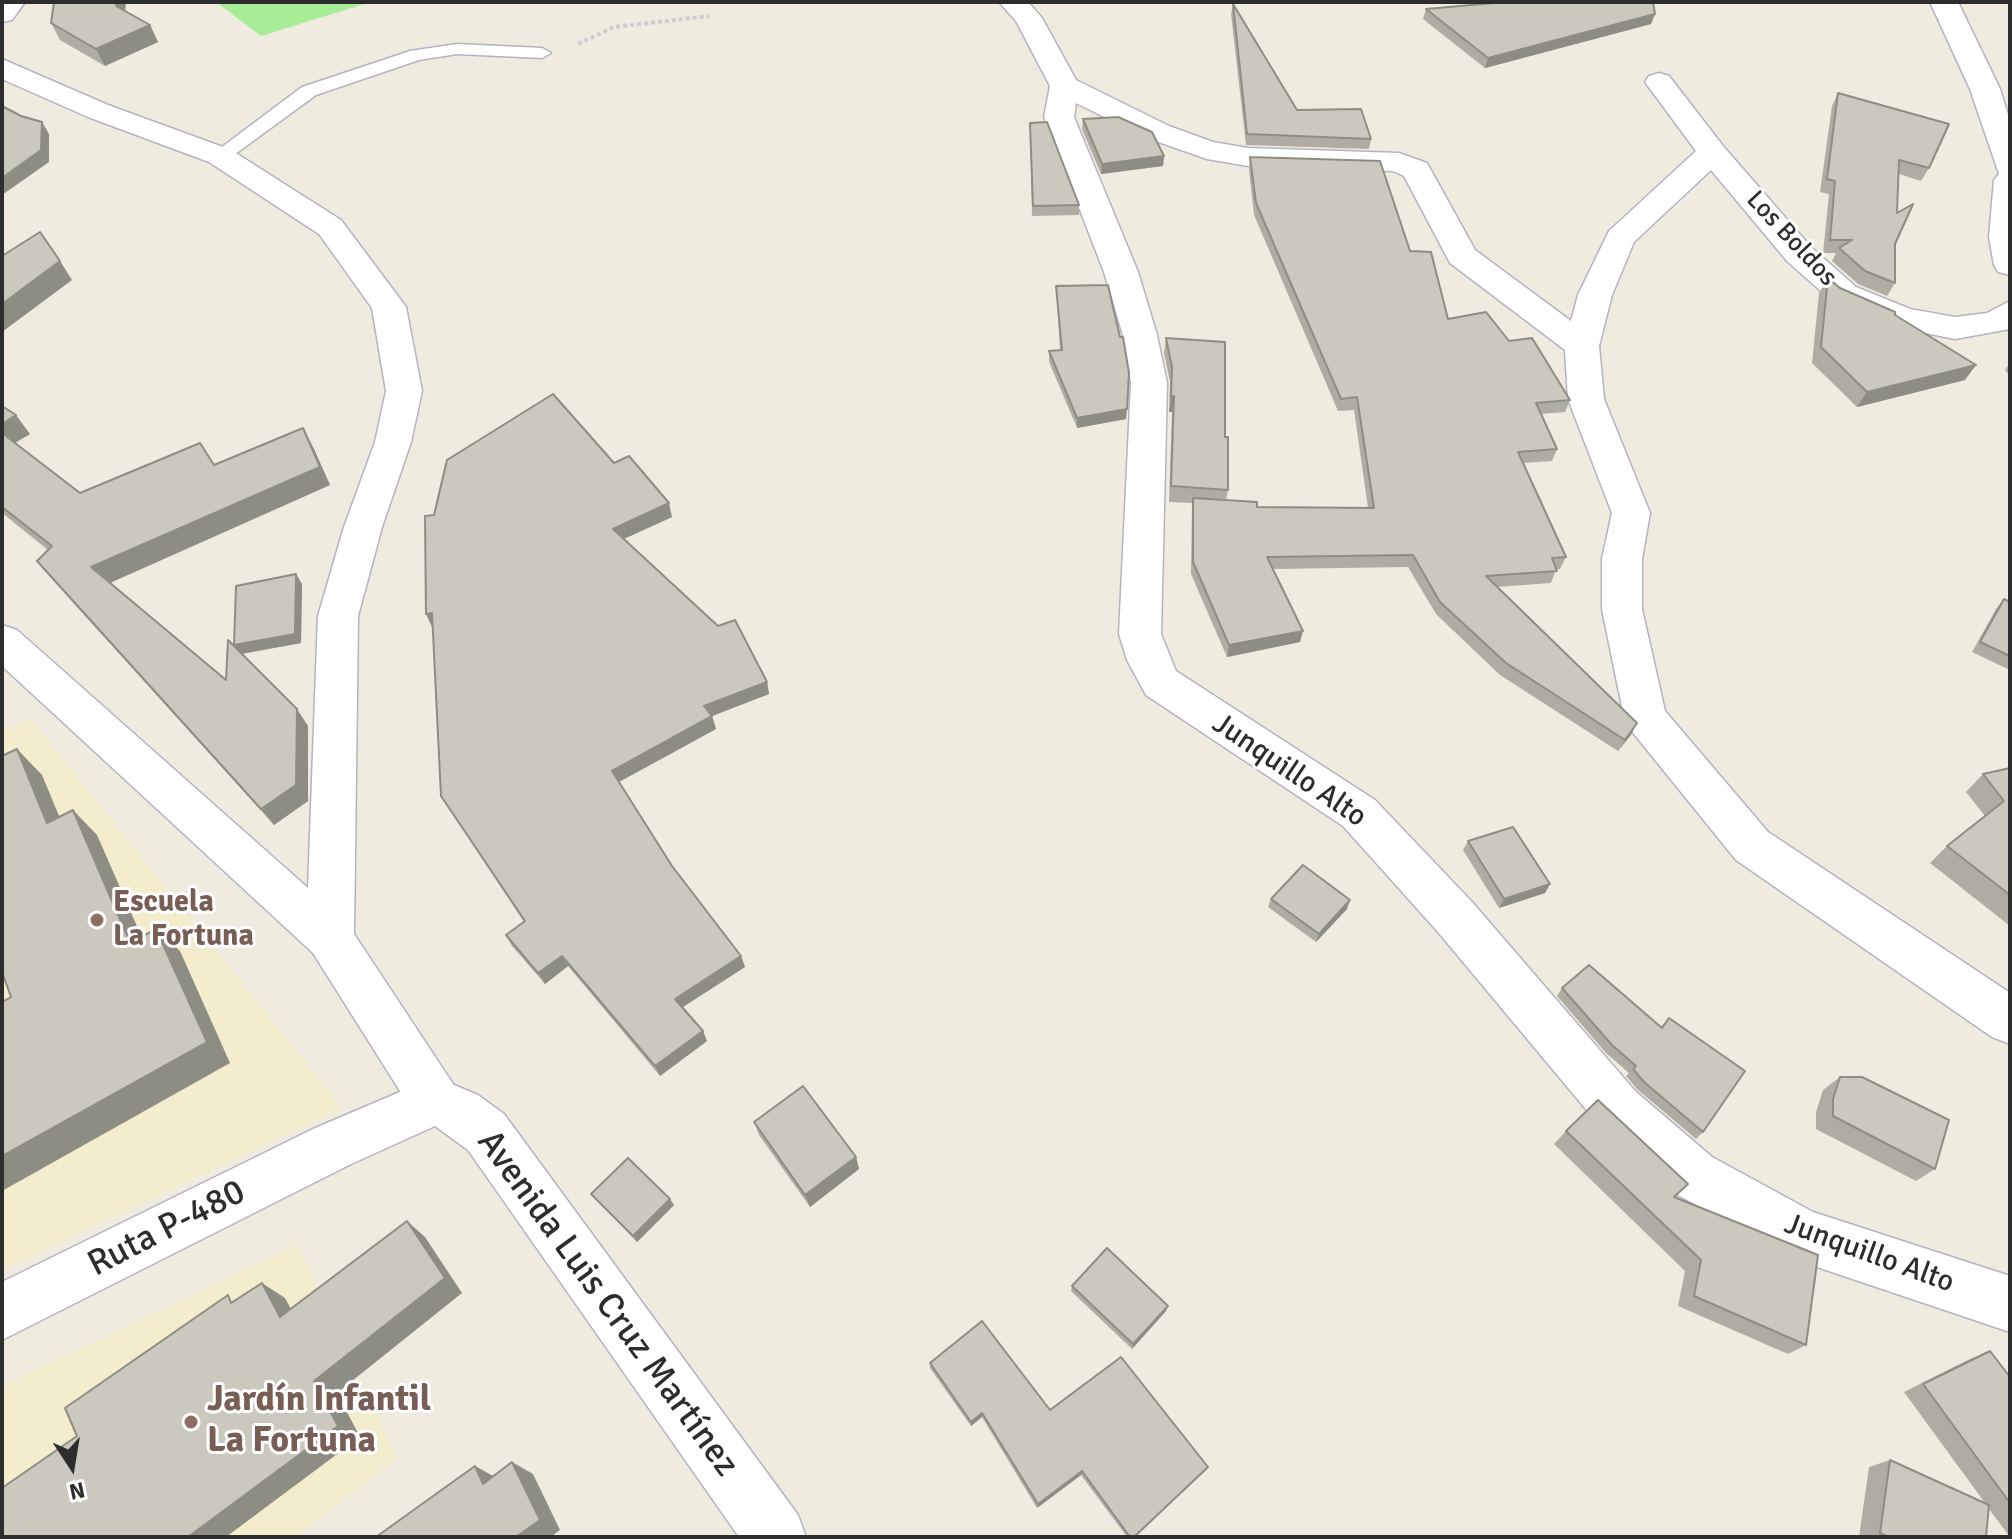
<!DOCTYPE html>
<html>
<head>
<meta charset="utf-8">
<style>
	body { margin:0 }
	#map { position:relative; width:2012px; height:1539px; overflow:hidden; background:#f0ebdf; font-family:Signika,sans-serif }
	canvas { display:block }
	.frame { position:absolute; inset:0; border:4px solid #2d2d2d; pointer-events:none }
	.north { position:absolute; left:32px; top:1427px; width:80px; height:80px; -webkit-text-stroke:6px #fff; paint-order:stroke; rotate:168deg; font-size:22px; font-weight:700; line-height:32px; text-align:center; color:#2d2d2d }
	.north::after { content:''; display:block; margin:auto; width:28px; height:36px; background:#2d2d2d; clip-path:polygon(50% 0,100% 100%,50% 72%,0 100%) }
</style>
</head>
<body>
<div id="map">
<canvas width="2012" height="1539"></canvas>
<div class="frame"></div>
<div class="north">N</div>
</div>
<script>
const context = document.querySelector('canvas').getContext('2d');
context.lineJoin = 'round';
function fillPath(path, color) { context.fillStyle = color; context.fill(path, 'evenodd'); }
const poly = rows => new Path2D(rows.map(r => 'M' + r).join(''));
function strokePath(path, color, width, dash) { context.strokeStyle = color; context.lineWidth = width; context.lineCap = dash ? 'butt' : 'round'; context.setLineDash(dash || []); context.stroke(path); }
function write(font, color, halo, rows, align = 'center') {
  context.font = font + ' Signika,sans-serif'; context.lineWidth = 6; context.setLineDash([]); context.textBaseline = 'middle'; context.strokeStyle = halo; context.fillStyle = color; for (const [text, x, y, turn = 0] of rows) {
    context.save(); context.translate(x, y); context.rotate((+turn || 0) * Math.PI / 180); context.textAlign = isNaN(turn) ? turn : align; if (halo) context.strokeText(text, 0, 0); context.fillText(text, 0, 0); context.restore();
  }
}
fillPath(poly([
	[31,719,342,1108,2,1270,2,732],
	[298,1245,397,1458,295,1537,2,1537,2,1386]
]), '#f3eccd');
fillPath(poly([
	[216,2,371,2,261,36]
]), '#a7ec96');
const service = poly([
	[457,44,542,48,551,53,542,58,457,54,419,60,316,95,227,160,220,162,210,156,302,87,410,51,457,44]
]);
const minor = poly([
	[2,2,25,2,12,20,2,22,2,2],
	[999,2,1028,2,1042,18,1076,80,1169,126,1213,142,1248,148,1399,153,1427,163,1475,250,1571,321,1578,295,1609,231,1696,151,1645,82,1649,76,1659,73,1669,76,1723,146,1811,247,1856,287,1910,309,1955,317,1987,313,2010,301,2010,329,1955,339,1890,326,1832,301,1787,261,1711,170,1634,242,1612,295,1599,346,1604,399,1650,513,1642,559,1642,609,1665,711,1768,832,2010,993,2010,1044,1992,1037,1736,860,1630,729,1624,717,1602,609,1602,559,1612,513,1568,399,1565,350,1450,263,1404,176,1393,171,1248,166,1207,159,1147,138,1076,103,1074,117,1138,272,1157,335,1167,383,1161,634,1176,671,1375,800,1472,902,1635,1091,1712,1157,1813,1212,2010,1276,2010,1332,1802,1262,1674,1193,1599,1125,1438,932,1343,826,1146,695,1127,660,1119,634,1131,383,1123,335,1104,272,1044,117,1050,86,1016,21,999,2],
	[1930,2,1958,2,2000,89,2010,121,2010,275,1998,272,1994,265,1989,237,1994,180,1999,174,1970,89,1930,2],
	[2,59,108,105,231,150,341,220,406,307,422,391,411,442,382,527,358,616,354,934,453,1084,461,1101,453,1118,435,1125,417,1118,313,953,2,666,2,625,17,630,308,888,318,616,344,527,375,442,386,391,372,308,319,234,209,162,88,117,2,79,2,59]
]);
const tertiary = poly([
	[435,1077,478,1095,504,1114,798,1515,806,1537,739,1537,468,1150,435,1126,349,1165,2,1340,2,1282,313,1129,435,1077]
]);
strokePath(service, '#b3b3c2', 3);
strokePath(minor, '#b3b3c2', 3);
strokePath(tertiary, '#b3b3c2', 3);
strokePath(poly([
	[578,44,614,27,709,16]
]), '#cdcdcd', 4, [4, 3]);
fillPath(service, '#fff');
fillPath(minor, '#fff');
fillPath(tertiary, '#fff');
fillPath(poly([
	[1233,4,1297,110,1371,139,1369,149,1246,145,1231,14],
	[1426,9,1651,24,1485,68,1423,19],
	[125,12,150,25,158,42,105,66,60,40,51,23],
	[1838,93,1929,168,1921,181,1899,174,1895,244,1895,283,1887,296,1858,284,1832,261,1836,253,1823,253,1829,194,1820,192,1832,106],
	[1083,119,1164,156,1163,166,1101,174,1082,129],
	[1030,123,1079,205,1079,215,1032,216],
	[1250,157,1410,251,1448,319,1509,341,1570,400,1565,412,1541,414,1557,449,1552,461,1523,463,1566,557,1560,569,1556,569,1551,583,1497,587,1637,723,1618,751,1500,675,1436,614,1408,567,1273,569,1300,642,1227,657,1191,574,1192,503,1169,502,1172,412,1169,412,1170,382,1164,353,1166,338,1225,437,1228,490,1226,500,1257,507,1368,508,1354,410,1338,411,1254,215,1249,169],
	[1828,278,1840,288,1895,315,1965,380,1857,407,1812,363,1819,293],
	[1056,286,1126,419,1077,428,1049,362,1049,351,1060,350],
	[2010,363,2010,376,2005,370],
	[2,406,30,434,15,443,80,493,214,465,313,447,330,485,110,583,226,680,236,649,234,645,296,574,302,584,301,643,242,654,308,726,308,801,274,825,52,579,37,561,48,550,2,513],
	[614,463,672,517,624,539,767,682,769,694,712,716,716,729,619,782,672,866,741,956,745,967,682,1007,703,1031,707,1041,660,1076,568,966,545,984,512,946,506,935,524,922,441,796,434,515],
	[2004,599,2010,602,2010,670,1972,652,1996,609],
	[2010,768,2010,926,1930,863,1947,846,1985,816,1966,792,1983,774],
	[1468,841,1550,884,1545,893,1499,908,1463,850],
	[1271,899,1347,909,1316,942,1268,907],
	[1562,988,1661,1027,1669,1018,1703,1132,1696,1139,1637,1089,1626,1076,1629,1073,1606,1053,1557,996],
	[1840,1077,1935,1169,1916,1181,1816,1129,1816,1112,1823,1090],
	[754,1122,856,1157,859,1169,810,1207,759,1135],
	[1566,1131,1674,1197,1806,1345,1788,1354,1678,1306,1685,1271,1554,1144],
	[591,1194,674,1205,637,1242],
	[1072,1286,1166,1311,1132,1349,1071,1291],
	[1990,1351,2010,1377,2010,1537,1989,1509,1986,1537,1859,1537,1869,1467,1890,1460,1985,1503,1904,1392,1970,1359],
	[930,1363,1050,1410,1206,1470,1135,1537,1127,1537,1081,1475,1037,1508,982,1417,971,1426,930,1368]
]), '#afada3');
fillPath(poly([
	[116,2,126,2,124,23,116,6],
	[1655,14,1651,24,1485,68,1488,58],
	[150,25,158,42,105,66,96,49],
	[42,122,49,134,49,162,2,195,2,178],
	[1164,156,1163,166,1101,174,1102,164],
	[60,261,72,280,2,332,2,304],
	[1976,365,1965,380,1857,407,1867,392],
	[1174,396,1172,412,1169,412,1171,397],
	[1127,409,1126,419,1077,428,1077,418],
	[16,415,30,434,9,446,2,437,2,424],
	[303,428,313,447,330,485,105,585,91,567],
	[669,503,672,517,617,542,613,529],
	[296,574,302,584,301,643,240,654,234,645],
	[432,613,432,627,426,614],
	[1303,631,1300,642,1227,657,1229,645],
	[767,682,769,694,707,718,704,706],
	[297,709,308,726,308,801,274,825,261,809],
	[712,716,716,729,617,783,612,771],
	[1637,723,1631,735,1618,751,1625,740],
	[17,749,42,775,72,847,47,823],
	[73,810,97,835,154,965,130,943],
	[1550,884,1545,893,1499,908,1504,899],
	[1350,900,1347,909,1316,942,1319,934],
	[156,929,180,951,230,1063,2,1191,2,1156],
	[562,956,568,966,545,984,538,973],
	[741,956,745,967,680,1009,675,999],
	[703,1031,707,1041,660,1076,655,1066],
	[856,1157,859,1169,810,1207,805,1195],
	[670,1199,674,1205,637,1242,633,1236],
	[407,1221,425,1237,462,1293,337,1393,360,1437,226,1537,188,1537,314,1381],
	[262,1283,285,1298,303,1331,280,1317],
	[1168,1306,1166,1311,1132,1349,1133,1344],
	[982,1413,982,1417,971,1426,971,1422],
	[512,1462,533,1474,560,1530,551,1537,516,1537],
	[475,1466,497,1478,483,1484],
	[1082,1471,1081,1475,1037,1508,1038,1504]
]), '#8e8d84');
const building = poly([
	[54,2,116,2,116,6,150,25,96,49,51,23,54,2],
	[1505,2,1653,2,1655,14,1488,58,1426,9,1505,2],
	[1233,4,1297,110,1361,109,1371,139,1247,134,1233,4],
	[1838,93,1949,124,1929,168,1899,160,1897,213,1913,204,1895,244,1895,283,1865,271,1839,248,1852,240,1830,240,1835,181,1827,179,1838,93],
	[2,106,21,116,42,122,41,150,2,178,2,106],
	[1118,117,1152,132,1164,156,1102,164,1083,119,1118,117],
	[1047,122,1079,205,1033,206,1030,123,1047,122],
	[1250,157,1380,161,1410,251,1431,252,1448,319,1486,312,1509,341,1532,338,1570,400,1536,403,1557,449,1518,452,1566,557,1552,558,1557,571,1486,576,1637,723,1625,740,1506,663,1440,602,1413,555,1267,557,1303,631,1229,645,1193,562,1193,498,1257,502,1257,507,1374,508,1357,397,1341,399,1256,203,1250,157],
	[40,232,60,261,2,304,2,256,40,232],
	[1828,278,1840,288,1895,312,1895,315,1976,365,1867,392,1821,347,1828,278],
	[1108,285,1120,337,1123,337,1129,373,1127,409,1077,418,1049,351,1062,350,1056,286,1108,285],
	[1166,338,1225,342,1225,437,1228,437,1228,490,1171,486,1174,396,1171,397,1172,367,1166,338],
	[553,394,614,463,629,456,669,503,613,529,718,626,735,620,767,682,704,706,712,716,612,771,672,866,741,956,675,999,703,1031,655,1066,562,956,538,973,506,935,525,921,441,796,432,613,426,614,425,516,434,515,447,460,553,394],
	[2,406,16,415,2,424,2,406],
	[303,428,320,467,91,567,226,680,228,640,297,709,296,785,261,809,37,561,52,546,2,507,2,433,80,493,200,443,214,465,303,428],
	[296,574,295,634,234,645,236,586,296,574],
	[2004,599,2010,602,2010,656,1980,642,2004,599],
	[17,749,47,823,73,810,130,943,156,929,207,1042,2,1156,2,1002,11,997,2,972,2,756,17,749],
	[2010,768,2010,895,1947,846,2004,801,1983,774,2010,768],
	[1513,827,1550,884,1504,899,1468,841,1513,827],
	[1303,865,1350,900,1319,934,1271,899,1303,865],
	[1589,965,1662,1028,1669,1018,1745,1071,1703,1132,1644,1082,1633,1069,1636,1066,1612,1045,1562,988,1589,965],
	[1840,1077,1862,1077,1949,1120,1935,1169,1833,1116,1833,1099,1840,1077],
	[803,1086,856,1157,805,1195,754,1122,803,1086],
	[1598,1100,1688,1184,1674,1197,1818,1255,1806,1345,1694,1296,1701,1260,1566,1131,1598,1100],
	[628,1158,670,1199,633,1236,591,1194,628,1158],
	[407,1221,445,1278,314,1381,338,1426,188,1537,2,1537,2,1488,77,1436,65,1408,228,1295,231,1303,262,1283,280,1317,407,1221],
	[1107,1248,1168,1306,1133,1344,1072,1286,1107,1248],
	[982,1321,1050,1410,1121,1357,1208,1467,1134,1537,1130,1537,1082,1471,1038,1504,982,1413,971,1422,930,1363,982,1321],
	[1990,1351,2010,1377,2010,1503,1923,1384,1990,1351],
	[1890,1460,1989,1505,1986,1537,1889,1537,1880,1533,1890,1460],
	[512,1462,540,1520,516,1537,376,1537,475,1466,483,1484,512,1462]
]);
fillPath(building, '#cbc9bd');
strokePath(building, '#8e8d84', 2);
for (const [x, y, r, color] of [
	[97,920,8,"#8d6e63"],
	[191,1422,8,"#8d6e63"]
]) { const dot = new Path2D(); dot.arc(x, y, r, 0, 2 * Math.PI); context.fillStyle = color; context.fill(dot); strokePath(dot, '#fff', 3); }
write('26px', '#2d2d2d', '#fff', [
	["Los Boldos",1791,239,47]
]);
write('30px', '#2d2d2d', '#fff', [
	["Junquillo Alto",1289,771,34],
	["Junquillo Alto",1869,1254,20]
]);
write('bold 30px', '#785e54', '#fff', [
	["Escuela",113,903],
	["La Fortuna",113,937]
], 'left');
write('36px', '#2d2d2d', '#fff', [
	["Ruta P-480",167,1229,-27],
	["Avenida Luis Cruz Martínez",607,1304,54]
]);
write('bold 36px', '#785e54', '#fff', [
	["Jardín Infantil",207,1401],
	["La Fortuna",207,1442]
], 'left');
</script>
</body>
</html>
